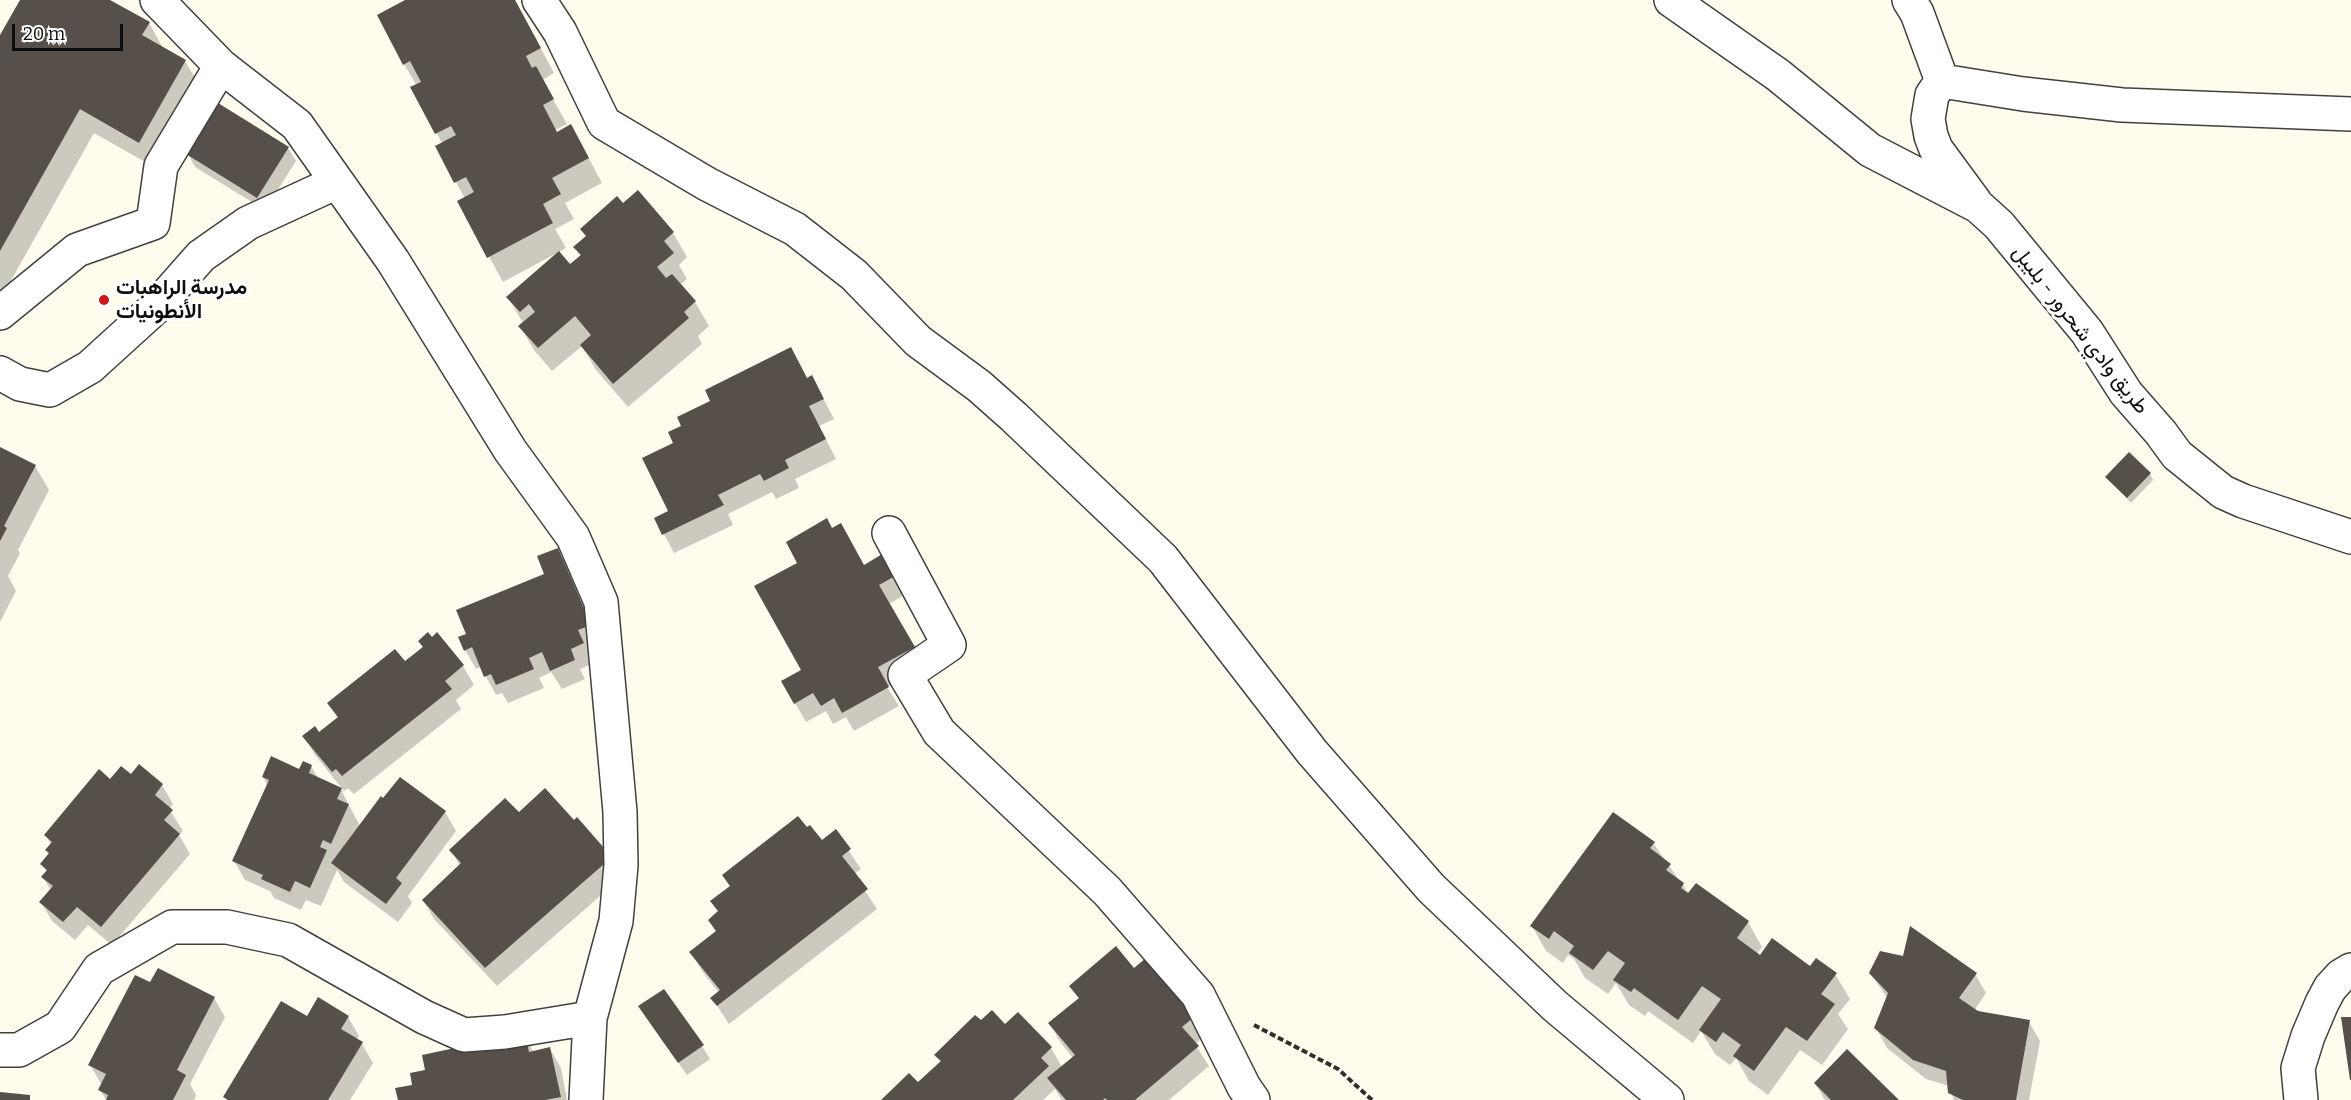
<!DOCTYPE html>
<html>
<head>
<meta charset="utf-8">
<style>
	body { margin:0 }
	#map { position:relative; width:2351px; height:1100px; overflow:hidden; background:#fffcee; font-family:Bitter,serif }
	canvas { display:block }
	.scale { position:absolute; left:12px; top:24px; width:111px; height:27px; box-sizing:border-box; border:3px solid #0d0d0d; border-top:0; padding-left:8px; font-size:18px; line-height:21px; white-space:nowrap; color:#0d0d0d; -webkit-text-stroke:4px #fff; paint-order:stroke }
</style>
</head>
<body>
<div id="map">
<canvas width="2351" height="1100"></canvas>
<div class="scale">20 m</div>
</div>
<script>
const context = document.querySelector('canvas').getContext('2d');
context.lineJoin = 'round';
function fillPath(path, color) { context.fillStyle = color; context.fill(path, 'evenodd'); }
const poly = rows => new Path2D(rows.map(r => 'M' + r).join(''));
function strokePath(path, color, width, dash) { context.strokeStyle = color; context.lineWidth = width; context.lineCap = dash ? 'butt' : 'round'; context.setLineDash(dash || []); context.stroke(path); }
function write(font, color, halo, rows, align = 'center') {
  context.font = font + ' Bitter,Vazirmatn,serif'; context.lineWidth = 6; context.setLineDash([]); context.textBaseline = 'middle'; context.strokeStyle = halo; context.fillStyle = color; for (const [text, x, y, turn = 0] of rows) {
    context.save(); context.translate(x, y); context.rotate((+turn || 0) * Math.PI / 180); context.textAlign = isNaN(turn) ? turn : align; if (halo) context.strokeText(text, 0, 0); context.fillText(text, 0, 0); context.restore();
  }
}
fillPath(poly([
	[21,0,107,0,149,23,163,48,185,61,200,86,154,167,94,133,0,300,0,38],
	[408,0,515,0,554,73,542,80,567,124,555,130,557,134,585,151,602,183,565,203,574,219,555,229,566,248,559,252,570,266,581,257,575,247,587,238,582,229,623,205,638,192,673,233,687,257,679,265,687,279,680,285,695,302,709,326,698,336,702,344,628,407,596,370,582,346,552,371,534,350,520,326,523,323,508,297,557,253,503,282,459,202,465,199,456,182,442,143,412,88,417,86,404,64],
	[288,148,296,161,265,210,195,167,188,154],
	[791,349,808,380,812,377,834,419,819,426,836,459,795,479,799,488,776,499,772,492,728,514,733,525,674,553,664,534,670,512,675,443,683,427,712,402],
	[0,448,35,466,49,490,18,550,20,553,8,576,16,591,0,622],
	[2150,474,2153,480,2131,503,2107,477],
	[832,530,864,567,884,555,906,594,889,604,924,667,887,687,899,706,854,731,846,717,833,724,826,711,806,722,795,703,803,671,799,563],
	[558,550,569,569,601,644,588,650,594,663,580,669,585,679,562,689,551,672,539,678,544,688,508,703,502,693,496,695,481,667,476,669,465,650,468,635,546,574],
	[437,634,463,666,474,685,456,700,461,709,354,794,348,788,344,791,315,755,304,736,319,734,338,719,329,704,404,663],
	[140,766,162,785,173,804,169,809,183,831,179,835,190,854,112,945,88,925,75,940,52,921,41,902,51,891,43,877,47,873,42,864,50,855,47,850,51,845,46,835,110,781,131,776],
	[311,766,319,780,344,791,342,792,360,826,445,812,456,831,408,896,412,903,398,922,344,882,337,870,321,906,306,900,301,910,274,898,270,891,245,880,234,861,268,786,263,777,300,771],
	[545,790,622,877,497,986,434,919,423,900,460,866,451,850,519,814],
	[836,832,861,869,854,874,877,909,729,1024,712,998,719,993,702,971,691,952,717,933,710,920,719,913,712,901,731,887,724,876,822,842],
	[1653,843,1689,894,1748,922,1762,947,1757,954,1761,957,1835,974,1850,999,1838,1014,1848,1029,1822,1065,1800,1050,1768,1095,1749,1081,1736,1058,1730,1065,1715,1054,1701,1031,1693,1043,1648,1011,1645,1016,1629,1005,1616,983,1608,994,1585,978,1574,959,1568,955,1563,963,1546,951,1532,926],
	[1134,970,1211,1031,1195,1044,1209,1066,1169,1100,1062,1100,1055,1089,1043,1100,883,1100,918,1084,941,1063,936,1055,981,1023,1005,1026,1018,1014,1051,1048,1062,1067,1073,1058,1061,1043,1050,1024,1079,1000,1071,986],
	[1870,973,1975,974,1986,993,1974,1011,2029,1022,2040,1041,2029,1100,1954,1100,1949,1086,1926,1079,1887,1048,1876,1028,1888,999],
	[214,998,225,1017,190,1084,196,1095,194,1100,106,1100,100,1090,102,1085,90,1065],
	[348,1017,359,1036,356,1040,362,1044,373,1063,350,1100,227,1100,225,1097,307,1018],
	[648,1019,702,1046,710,1059,687,1075],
	[524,1034,534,1053,550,1049,561,1068,567,1100,400,1100,427,1071],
	[1815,1083,1897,1100,1825,1100]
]), '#0003');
fillPath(poly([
	[20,0,110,0,150,22,142,35,186,60,139,143,80,109,0,251,0,35],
	[405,0,515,0,541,48,526,56,532,68,536,66,554,99,543,105,557,132,571,124,589,158,552,178,561,194,543,204,553,223,487,258,457,201,474,192,466,177,454,183,435,146,456,135,451,126,435,134,410,87,421,82,410,61,403,65,377,15],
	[218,103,289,147,257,198,186,154],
	[638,190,674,232,664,241,674,253,657,267,666,278,672,274,696,301,684,312,689,318,613,384,580,345,591,335,575,316,538,348,518,326,535,312,529,304,520,312,506,297,559,251,570,264,581,255,573,247,586,236,580,229,617,196,623,203],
	[791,347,807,378,812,375,824,399,809,406,826,439,785,460,789,468,764,481,760,474,718,495,724,505,662,535,654,518,668,511,642,458,673,443,668,432,681,426,677,417,710,401,705,390],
	[0,447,36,465,4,526,7,528,0,541],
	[2129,452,2151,473,2127,498,2105,477],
	[827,518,832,528,841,523,864,565,884,553,897,575,879,585,915,647,878,667,889,687,842,713,834,698,821,706,813,693,794,704,781,681,801,670,754,586,797,563,786,542],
	[558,548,591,625,578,630,584,643,571,649,575,660,550,671,542,652,529,658,534,669,496,685,491,674,484,677,472,647,464,651,458,637,466,634,456,610,544,574,537,556],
	[428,632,432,637,437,632,464,665,445,681,452,689,342,776,336,769,332,772,302,736,315,726,319,732,338,717,327,703,395,649,405,661,423,647,418,641],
	[271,756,299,769,303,761,312,765,309,773,342,788,337,799,349,804,331,844,323,840,320,847,327,850,310,888,295,881,290,892,261,879,263,875,232,861,269,780,262,777],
	[139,764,163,784,155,795,173,810,164,820,180,834,101,927,77,907,63,922,39,902,53,886,41,877,47,870,40,864,49,853,45,850,52,842,44,835,99,769,110,779,121,766,131,774],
	[400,777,446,811,396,878,402,883,386,904,331,863,381,796,383,798],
	[545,788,574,820,577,817,612,857,485,968,422,900,461,863,449,850,505,798,519,812],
	[1613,812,1655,842,1650,848,1671,864,1666,870,1684,883,1681,888,1688,893,1696,883,1749,921,1737,938,1760,955,1772,938,1810,966,1816,958,1837,973,1821,994,1835,1004,1807,1041,1786,1027,1754,1071,1733,1056,1741,1045,1723,1032,1716,1042,1699,1030,1721,999,1702,986,1678,1020,1634,988,1631,992,1613,980,1625,963,1608,951,1593,970,1569,953,1574,946,1554,931,1549,939,1530,926],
	[798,816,807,827,810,825,822,840,836,829,851,849,842,856,868,889,717,1006,710,998,720,990,689,952,716,931,708,920,718,911,710,901,730,886,722,875],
	[1910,926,1977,973,1959,998,1978,1011,2030,1020,2016,1100,1963,1100,1948,1093,1946,1071,1913,1060,1874,1028,1888,993,1869,973,1880,951,1903,956],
	[1116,946,1134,968,1152,953,1201,1011,1182,1027,1199,1046,1135,1100,1107,1100,1105,1098,1103,1100,1066,1100,1047,1078,1075,1055,1048,1023,1079,998,1069,986],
	[158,968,215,997,177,1070,186,1075,173,1100,106,1100,108,1095,98,1090,106,1074,88,1065,135,975,150,982],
	[664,989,704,1045,678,1063,638,1006],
	[318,997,349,1016,341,1029,363,1042,328,1100,228,1100,223,1097,281,1001,307,1016],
	[992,1010,1005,1024,1018,1012,1052,1047,1041,1058,1049,1066,1013,1100,881,1100,909,1073,918,1082,941,1061,934,1055,975,1015,981,1020],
	[2341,1017,2351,1017,2351,1080,2350,1080],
	[525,1033,529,1052,550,1047,561,1097,545,1100,398,1100,395,1088,412,1085,410,1073,425,1070,422,1055],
	[1847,1049,1899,1100,1831,1100,1814,1083],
	[0,1092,30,1095,30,1100,0,1100]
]), '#574f49');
const minor = poly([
	[157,0,221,66,297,125,393,261,510,450,573,537,601,602,620,812,621,865,616,921,590,1018,586,1100],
	[539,0,560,32,604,123,707,184,795,229,854,275,918,341,979,386,1014,417,1163,559,1312,752,1431,888,1555,1006,1667,1100],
	[1671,0,1778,75,1870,150,1978,206,1999,225,2087,332,2126,393,2161,433,2177,455,2223,492,2243,501,2351,537],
	[1909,0,1917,13,1942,81],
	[1975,202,1936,149,1931,136,1928,119,1932,95,1942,81,2023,94,2122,105,2351,114],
	[0,313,77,250,153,223,161,166,221,66],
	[0,373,20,384,50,390,90,367,156,307,201,256,248,223,337,182],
	[889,533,949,645,905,675,939,732,1107,891,1198,995,1244,1087,1253,1100],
	[0,1050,19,1050,60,1027,99,969,172,927,227,927,288,940,424,1017,464,1035,505,1032,590,1018],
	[2301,1100,2298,1068,2308,1036,2322,1003,2330,988,2341,976,2351,970]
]);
strokePath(minor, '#404040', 36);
strokePath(poly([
	[1254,1025,1338,1069,1372,1100]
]), '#2f2f2f', 4, [6, 3]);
strokePath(minor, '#fff', 33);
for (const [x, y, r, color] of [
	[104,300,6,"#cc1718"]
]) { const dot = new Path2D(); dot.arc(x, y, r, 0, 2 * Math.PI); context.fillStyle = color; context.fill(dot); strokePath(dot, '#fff', 2); }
write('bold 21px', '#0d0d0d', '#fff', [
	["مدرسة الراهبات",116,288],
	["الأنطونيات",116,312]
], 'left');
write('21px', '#0d0d0d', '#fff', [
	["طريق وادي شحرور - بليبل",2080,330,52]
]);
</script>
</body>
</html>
